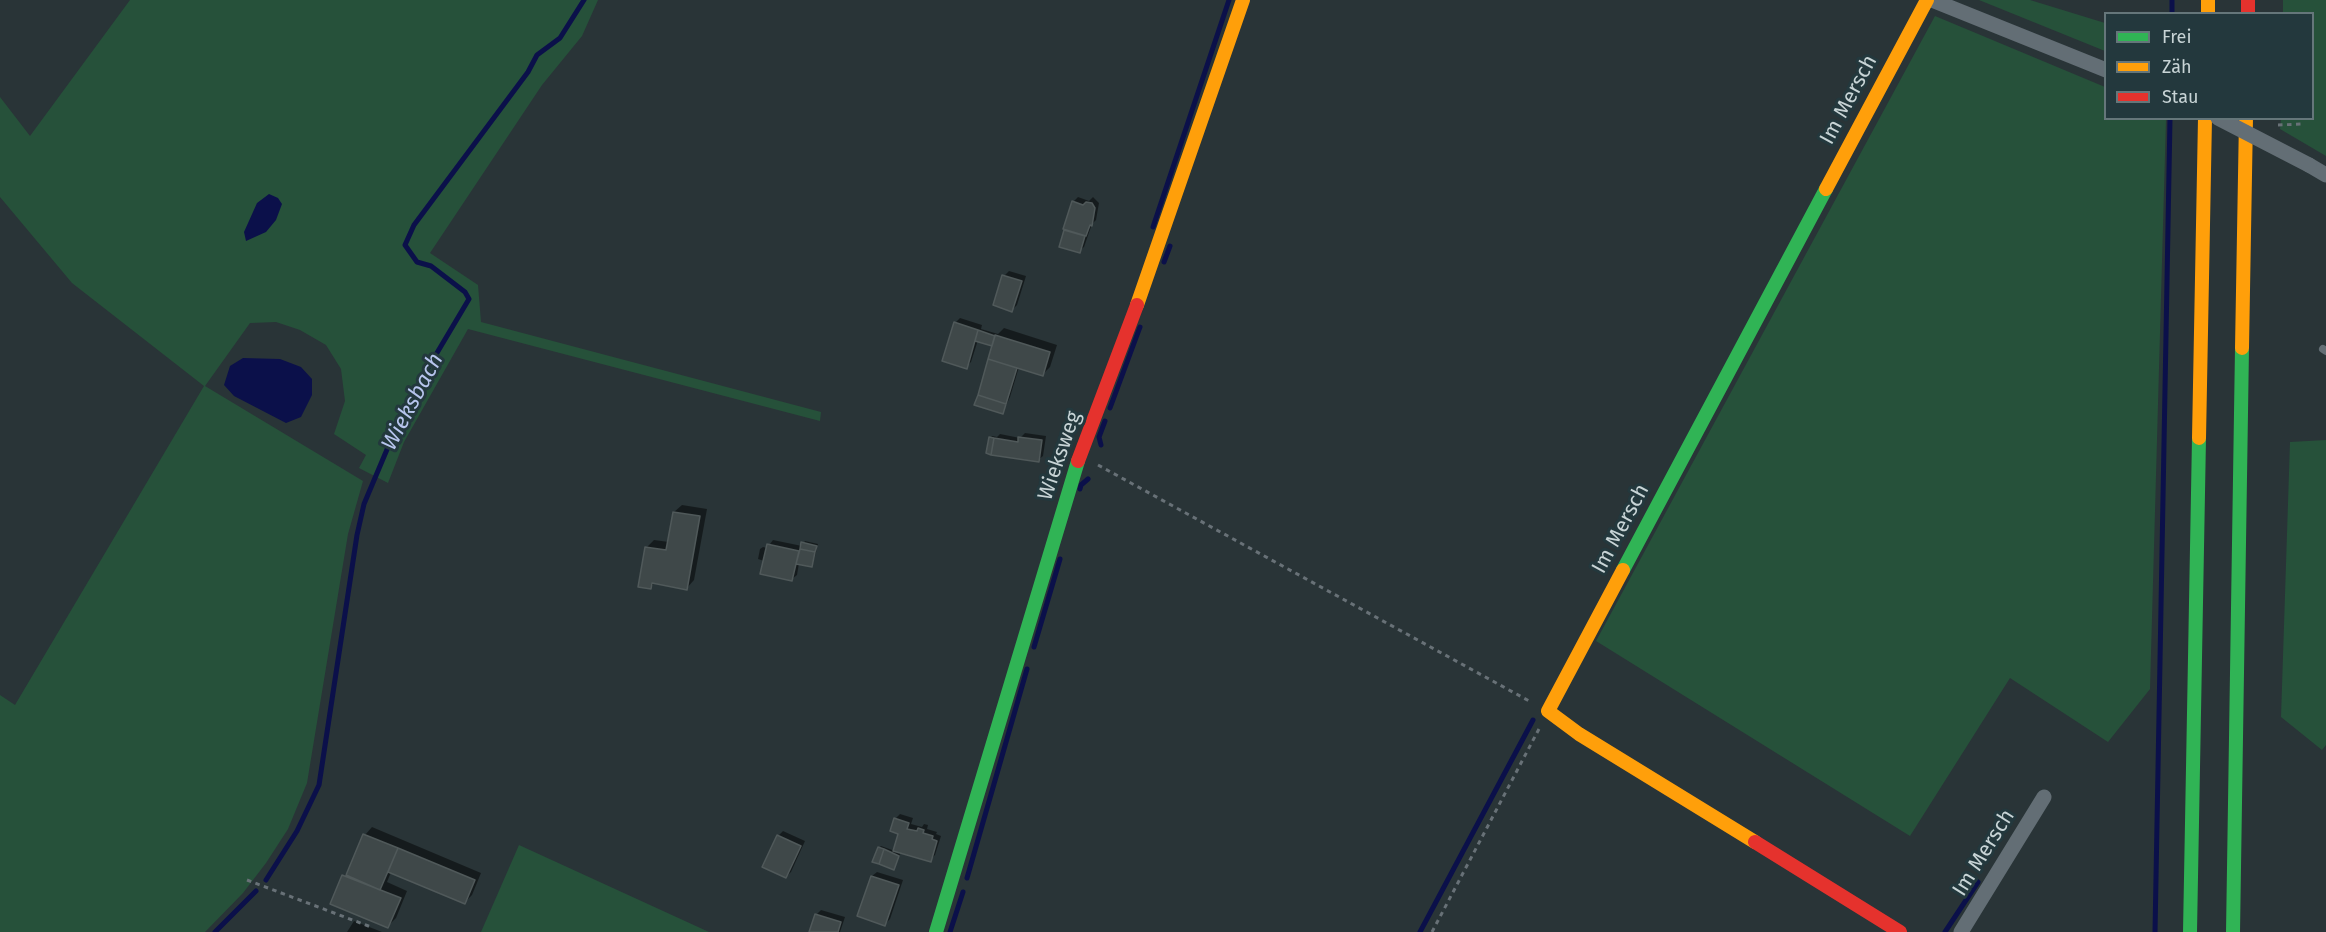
<!DOCTYPE html>
<html>
<head>
<meta charset="utf-8">
<style>
	body { margin:0 }
	#map { position:relative; width:2326px; height:932px; overflow:hidden; background:#293437; font-family:"Fira Sans",sans-serif }
	canvas { display:block }
	.legend { position:absolute; left:2104px; top:12px; width:210px; height:108px; box-sizing:border-box; background:#23383d; border:2px solid #65767a; margin:0; padding:8px 10px; list-style:none; font-size:18px; color:#c8d4d6 }
	.legend li { display:flex; align-items:center; gap:12px; height:30px }
	.legend b { width:30px; border:2px solid #65767a }
</style>
</head>
<body>
<div id="map">
<canvas width="2326" height="932"></canvas>
<ul class="legend">
<li><b style="height:8px;background:#30b455"></b>Frei</li>
<li><b style="height:8px;background:#ff9f0a"></b>Zäh</li>
<li><b style="height:8px;background:#e5322d"></b>Stau</li>
</ul>
</div>
<script>
const context = document.querySelector('canvas').getContext('2d');
context.lineJoin = 'round';
function fillPath(path, color) { context.fillStyle = color; context.fill(path, 'evenodd'); }
const poly = rows => new Path2D(rows.map(r => 'M' + r).join(''));
function strokePath(path, color, width, dash) { context.strokeStyle = color; context.lineWidth = width; context.lineCap = dash ? 'butt' : 'round'; context.setLineDash(dash || []); context.stroke(path); }
function write(font, color, halo, rows, align = 'center') {
  context.font = font + ' "Fira Sans",sans-serif'; context.lineWidth = 6; context.setLineDash([]); context.textBaseline = 'middle'; context.strokeStyle = halo; context.fillStyle = color; for (const [text, x, y, turn = 0] of rows) {
    context.save(); context.translate(x, y); context.rotate((+turn || 0) * Math.PI / 180); context.textAlign = isNaN(turn) ? turn : align; if (halo) context.strokeText(text, 0, 0); context.fillText(text, 0, 0); context.restore();
  }
}
fillPath(poly([
	[130,0,598,0,582,36,542,85,430,253,478,285,481,322,821,412,820,421,468,329,404,442,388,483,359,468,366,455,334,434,345,401,341,369,326,345,300,330,276,322,250,323,205,386,363,481,348,534,307,783,288,829,266,863,243,893,205,932,0,932,0,695,15,705,204,386,72,283,0,197,0,97,30,136],
	[1979,0,2030,0,2105,23,2105,51],
	[2283,0,2326,0,2326,156,2280,129,2281,119,2312,118,2312,14,2283,13],
	[1935,16,2105,87,2106,118,2166,119,2150,689,2108,742,2010,678,1910,836,1596,641],
	[2326,440,2326,745,2322,750,2281,717,2290,442],
	[519,845,709,932,481,932]
]), '#26513a');
fillPath(poly([
	[269,194,278,198,282,204,276,220,266,232,246,241,244,232,257,203],
	[243,358,280,359,301,367,312,379,312,395,301,417,286,423,234,396,224,385,230,366]
]), '#0b104a');
fillPath(poly([
	[1078,197,1089,201,1093,197,1099,203,1096,220,1092,224,1084,247,1079,251,1061,246,1073,202],
	[1009,271,1026,276,1017,305,1012,310,1004,276],
	[960,318,982,325,981,329,998,334,1004,328,1057,345,1050,367,1043,374,1019,367,1010,397,1003,412,976,404,994,345,978,340,971,362,966,367,955,323],
	[1025,433,1046,436,1043,456,1038,460,990,438,992,436,997,437,1000,434,1020,438],
	[682,505,707,509,694,580,687,588,655,582,650,588,647,547,654,540,669,542,674,512],
	[773,540,802,546,805,541,818,544,813,564,812,566,799,563,797,575,792,579,764,561,758,559,760,549,763,547,767,548],
	[900,814,913,818,911,824,922,827,924,824,928,825,927,829,937,832,936,834,941,836,935,855,930,860,901,852,894,868,879,848,881,846,895,851,900,832,895,819],
	[372,827,481,873,472,895,465,902,391,872,387,882,407,891,396,918,388,926,332,903,344,876,350,869,365,835],
	[783,831,805,841,791,872,786,877,778,836],
	[877,872,903,880,890,919,885,924,872,876],
	[821,910,845,917,840,932,811,932,817,914],
	[354,921,382,932,347,932]
]), '#0007');
strokePath(poly([
	[2172,14,2172,0],
	[1153,227,1229,0],
	[1164,262,1170,246],
	[1110,408,1140,327],
	[1101,445,1099,437,1105,421],
	[1080,489,1081,485,1088,479],
	[1034,647,1060,559],
	[967,878,1027,669],
	[266,880,297,831,319,785,357,535,364,504,391,440,428,368,469,299,465,292,431,266,417,262,405,245,414,225,528,72,537,55,560,38,584,0],
	[215,932,256,891],
	[950,932,963,892],
	[1420,932,1533,720],
	[1945,932,1978,882],
	[2155,932,2170,118]
]), '#0b104a', 5);
const building = poly([
	[1072,201,1083,205,1086,202,1092,203,1095,208,1092,226,1090,225,1086,236,1063,229,1072,201],
	[1064,230,1085,236,1080,253,1059,247,1064,230],
	[1002,275,1022,281,1012,312,993,305,1002,275],
	[954,322,978,330,967,369,942,361,954,322],
	[978,330,995,336,992,346,975,341,978,330],
	[995,335,1050,352,1043,376,988,359,995,335],
	[988,359,1017,368,1006,404,978,395,988,359],
	[978,395,1006,404,1003,414,974,405,978,395],
	[989,437,994,438,991,455,986,453,989,437],
	[1018,437,1042,440,1039,462,991,455,994,438,1018,442,1018,437],
	[673,512,700,516,687,590,652,583,651,589,638,587,645,547,666,550,673,512],
	[801,542,817,546,815,552,800,549,801,542],
	[767,544,799,551,792,581,760,574,767,544],
	[800,549,815,552,812,567,796,564,800,549],
	[894,818,909,823,907,829,917,831,918,828,924,830,923,833,933,836,932,839,937,841,931,862,893,851,898,834,890,831,894,818],
	[363,834,398,848,380,890,346,875,363,834],
	[777,835,801,846,786,878,762,867,777,835],
	[878,847,884,849,879,864,872,862,878,847],
	[398,848,475,880,465,904,388,872,398,848],
	[884,849,899,856,894,870,879,864,884,849],
	[342,875,401,898,388,928,330,904,342,875],
	[871,876,899,885,885,926,857,916,871,876],
	[815,914,841,922,838,932,809,932,815,914]
]);
fillPath(building, '#3f4849');
strokePath(building, '#50595a', 1.5);
strokePath(poly([
	[2278,125,2302,124],
	[1098,465,1531,702],
	[247,880,371,927],
	[1432,932,1540,727]
]), '#687177', 3, [4.5, 4.5]);
strokePath(poly([
	[2323,349,2326,351]
]), '#636e75', 8);
strokePath(poly([
	[1932,0,2106,70],
	[2309,165,2326,175],
	[1961,932,2044,797]
]), '#636e75', 15);
strokePath(poly([
	[1623,570,1826,189],
	[936,932,1078,461],
	[2190,932,2199,438],
	[2233,932,2242,348]
]), '#30b455', 14);
strokePath(poly([
	[2208,0,2208,14],
	[1826,189,1927,0],
	[1137,305,1243,0],
	[2242,348,2246,118],
	[2199,438,2205,118],
	[1623,570,1548,711,1579,734,1755,842]
]), '#ff9f0a', 14);
strokePath(poly([
	[2248,0,2248,14],
	[1078,461,1137,305],
	[1755,842,1900,932]
]), '#e5322d', 14);
strokePath(poly([
	[2218,118,2309,165]
]), '#636e75', 15);
write('21px', '#c8d4d6', '#23383d', [
	["Im Mersch",1849,100,-62],
	["Wieksweg",1060,456,-71],
	["Im Mersch",1621,529,-62],
	["Im Mersch",1984,853,-58]
]);
write('italic 22px', '#b7c5ed', '#23383d', [
	["Wieksbach",413,402,-62]
]);
</script>
</body>
</html>
